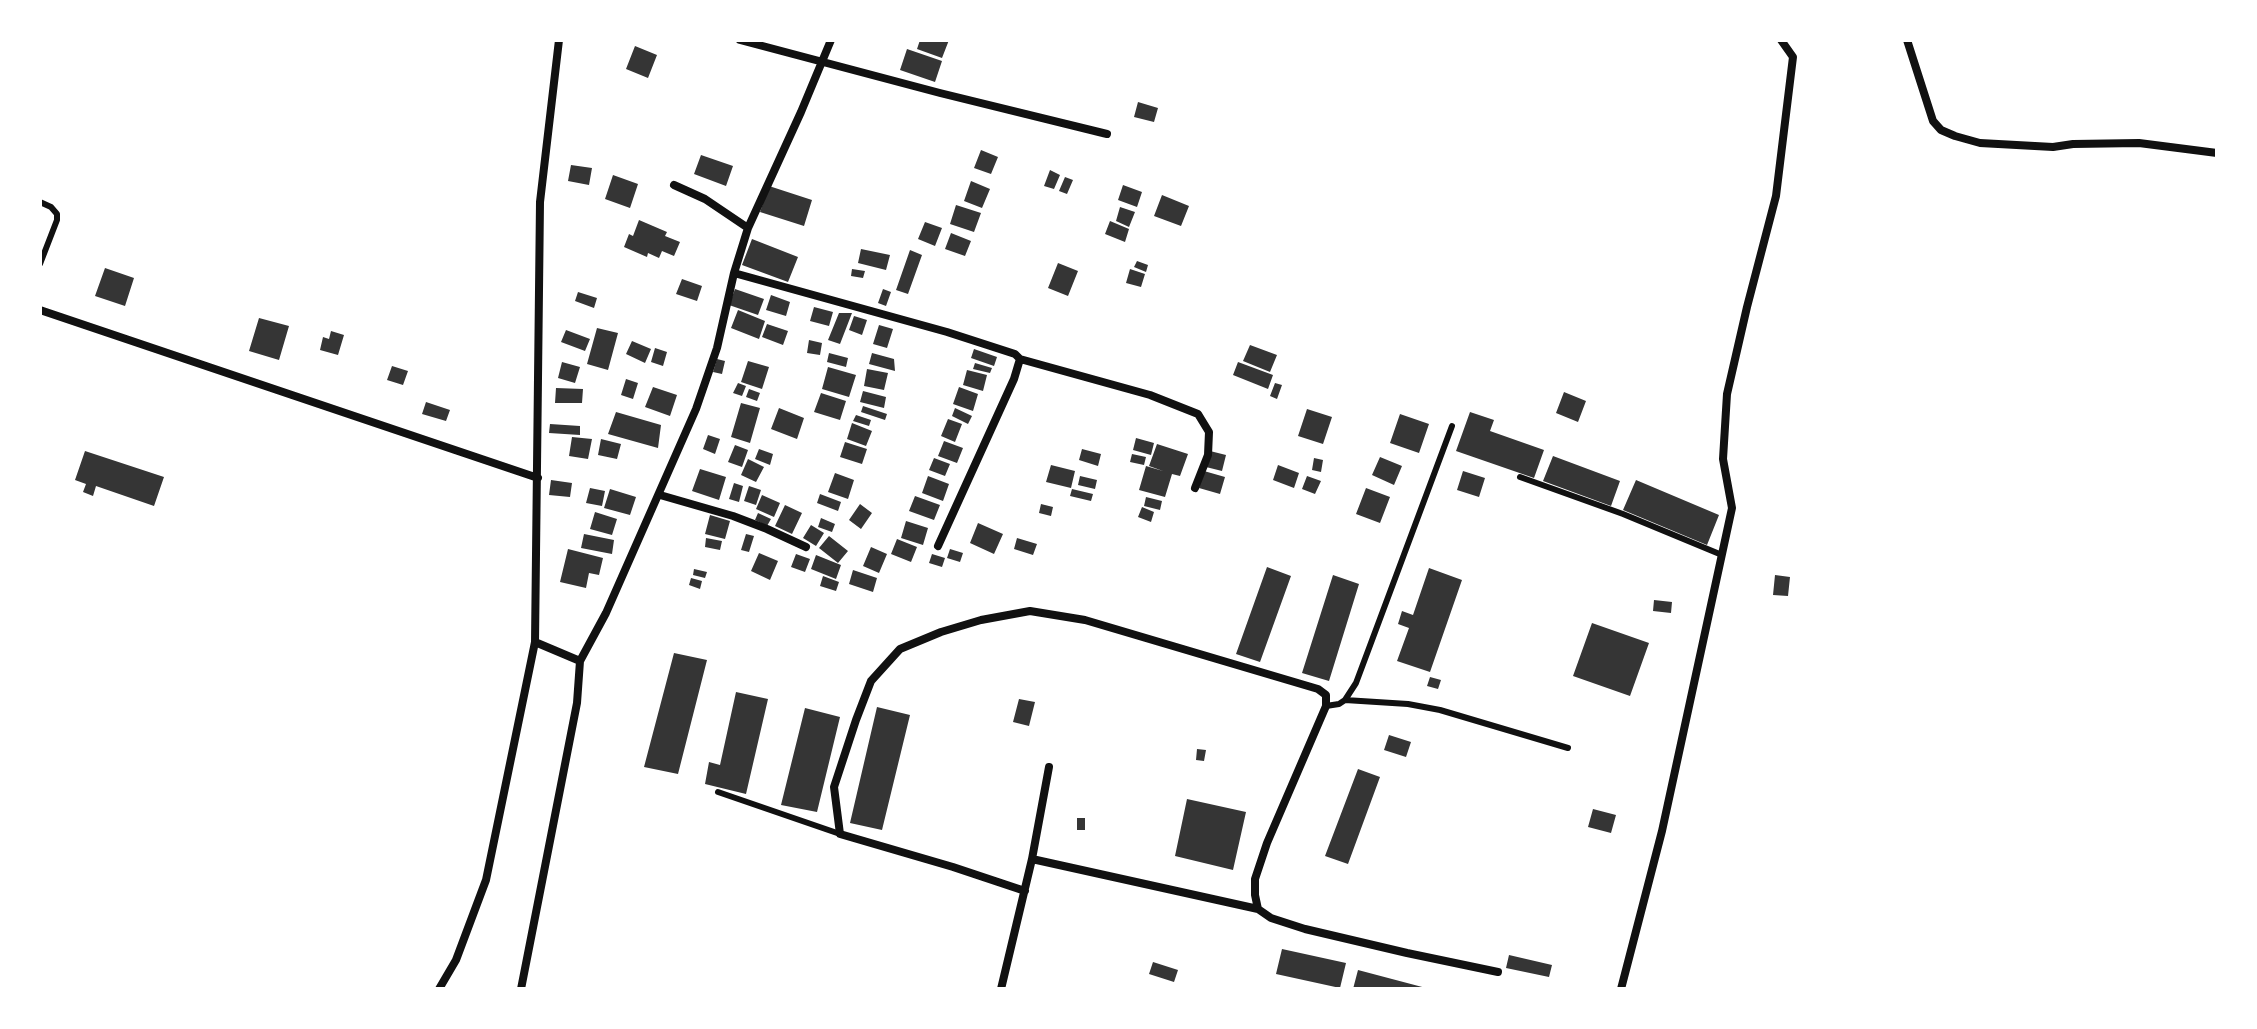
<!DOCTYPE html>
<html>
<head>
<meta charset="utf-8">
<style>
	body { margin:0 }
	#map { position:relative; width:2257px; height:1029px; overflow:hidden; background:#fff; font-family:Helvetica,sans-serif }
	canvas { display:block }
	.frame { position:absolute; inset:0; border:42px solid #fff; pointer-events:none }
</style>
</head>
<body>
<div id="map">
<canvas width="2257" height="1029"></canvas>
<div class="frame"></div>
</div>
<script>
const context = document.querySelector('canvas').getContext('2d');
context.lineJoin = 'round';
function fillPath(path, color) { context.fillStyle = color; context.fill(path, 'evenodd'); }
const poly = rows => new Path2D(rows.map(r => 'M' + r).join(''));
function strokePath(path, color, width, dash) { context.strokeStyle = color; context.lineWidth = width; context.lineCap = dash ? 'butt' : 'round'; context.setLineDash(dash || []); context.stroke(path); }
fillPath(poly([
	[920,40,949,40,942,58,917,49],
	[635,46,657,55,648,78,626,69],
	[907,49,942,61,935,82,900,70],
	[1138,102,1158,108,1154,122,1134,117],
	[981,150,998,157,991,174,974,168],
	[701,155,733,166,726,186,694,174],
	[571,165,592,168,589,185,568,181],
	[1050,170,1060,175,1054,189,1044,186],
	[613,175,638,184,630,208,605,199],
	[1065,177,1073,180,1067,194,1059,191],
	[971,181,990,189,982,208,964,201],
	[1123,185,1142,192,1137,207,1118,200],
	[769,186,812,200,804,226,760,212],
	[1162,195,1189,206,1181,226,1154,216],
	[956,205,981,213,974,232,950,224],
	[1120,207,1135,212,1129,227,1116,221],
	[639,220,667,232,665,236,680,242,674,256,662,251,659,258,648,253,647,257,624,247,629,234,633,236],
	[1110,221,1129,229,1125,242,1105,234],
	[925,222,942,228,935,246,918,239],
	[951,233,971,241,965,256,945,249],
	[752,239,798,257,788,282,742,265],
	[861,249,890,255,886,270,858,263],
	[910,250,922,255,908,294,896,290],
	[1137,261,1148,265,1146,272,1134,267],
	[1058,263,1078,271,1068,296,1048,288],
	[105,268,134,278,125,306,95,296],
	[852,269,865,271,863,278,851,276],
	[1130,269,1145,274,1141,287,1126,283],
	[682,279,702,286,697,301,676,294],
	[735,289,764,299,758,315,729,305],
	[883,289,891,292,886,306,878,303],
	[578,292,597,298,594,308,575,301],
	[771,295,790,302,786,316,766,310],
	[814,307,833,312,829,326,810,321],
	[738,310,765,321,759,339,731,328],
	[839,313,852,313,840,344,828,340],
	[854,316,867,320,862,335,849,330],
	[259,318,289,326,279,360,249,351],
	[767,324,788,331,783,345,762,337],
	[879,325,893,329,887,348,873,344],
	[597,328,618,333,608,370,587,364],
	[566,330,590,339,585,351,561,342],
	[331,331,344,335,338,355,320,350,323,337,329,339],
	[809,340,822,343,820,355,807,353],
	[632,341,651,349,645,363,626,354],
	[1250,345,1277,355,1270,372,1243,361],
	[655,348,667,352,663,366,651,362],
	[974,349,997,357,994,366,971,358],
	[829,353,848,358,846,367,827,362],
	[872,353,894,359,895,371,869,364],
	[717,359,725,361,722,374,713,372],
	[748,361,769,367,762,389,741,382],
	[562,362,580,367,575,383,558,378],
	[1238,362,1273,375,1268,389,1233,375],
	[975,363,992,368,990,373,973,369],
	[392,366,408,371,403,385,387,380],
	[828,367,856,375,849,397,822,389],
	[867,369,888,373,884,390,864,386],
	[967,370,987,375,983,391,963,385],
	[626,379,638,383,633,399,621,395],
	[738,383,746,386,742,396,733,393],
	[1275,383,1282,385,1277,399,1270,396],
	[653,387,677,395,670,416,645,407],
	[959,387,978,394,973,411,953,404],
	[556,388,583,389,582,403,555,403],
	[749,389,760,393,757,401,746,397],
	[863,391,886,397,884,408,860,402],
	[1564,392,1586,401,1578,422,1556,413],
	[821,393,846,401,840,420,814,412],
	[426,402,450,410,446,421,422,414],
	[741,403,760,408,750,443,731,437],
	[863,406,887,414,885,420,861,412],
	[779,408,804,418,797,439,771,429],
	[955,408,972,416,968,424,952,416],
	[1307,409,1332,417,1323,444,1298,436],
	[616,412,661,425,658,448,608,434],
	[1470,412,1494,420,1490,431,1544,450,1534,478,1456,451],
	[1400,414,1429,424,1419,453,1390,443],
	[856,415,871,420,869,426,853,421],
	[948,419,962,424,955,442,941,436],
	[852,423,872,431,866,446,847,439],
	[550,424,580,426,580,435,549,433],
	[708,435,720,439,715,454,703,449],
	[572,437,592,439,588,459,569,456],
	[1136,438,1154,443,1151,455,1133,450],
	[601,439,621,444,617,459,598,455],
	[944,441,963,448,957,463,938,456],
	[845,442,867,449,862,464,840,457],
	[1157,444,1188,454,1180,476,1172,474,1165,497,1139,490,1146,466,1163,471,1149,466],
	[735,445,748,450,742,467,728,462],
	[759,449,773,454,770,465,755,459],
	[1082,449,1101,454,1098,466,1079,460],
	[85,451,164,477,154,506,96,486,93,496,83,492,86,484,75,480],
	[1210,451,1226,455,1222,471,1206,467],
	[1132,454,1146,457,1144,465,1130,462],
	[1553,456,1620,481,1611,506,1543,481],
	[1380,457,1402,466,1394,485,1372,475],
	[934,458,950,464,945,476,929,470],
	[1314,458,1323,460,1321,472,1312,470],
	[748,459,764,467,756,482,741,475],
	[1051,465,1075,471,1071,488,1046,482],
	[1278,465,1299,473,1294,488,1273,480],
	[700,469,726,477,719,500,692,491],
	[1204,471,1225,477,1220,494,1199,488],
	[1463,471,1485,478,1479,497,1457,490],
	[835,473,854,480,848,499,828,492],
	[928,476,949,484,943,501,922,493],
	[1080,476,1097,480,1095,489,1078,485],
	[1307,476,1321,481,1315,494,1302,489],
	[551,480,572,483,570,497,549,495],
	[1636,480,1719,515,1707,545,1623,510],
	[734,483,743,486,739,502,729,499],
	[749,486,761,490,756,505,744,501],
	[590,488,605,491,602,506,586,503],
	[1366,488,1390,497,1380,523,1356,514],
	[610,489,636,497,630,515,604,508],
	[1072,489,1093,494,1091,501,1070,496],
	[820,494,841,502,838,511,817,503],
	[762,495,780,503,774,517,756,509],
	[915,496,940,505,934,520,909,511],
	[1146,497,1162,501,1160,510,1144,506],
	[860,504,872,513,861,529,849,520],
	[1041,504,1053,507,1051,516,1039,513],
	[785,505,802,513,792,534,775,526],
	[1142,507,1154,512,1151,522,1138,517],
	[595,512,617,519,612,535,590,529],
	[758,513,771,519,767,526,755,520],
	[710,515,730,521,725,539,705,534],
	[821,518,835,524,832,532,818,527],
	[906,521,928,528,923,545,901,538],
	[978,523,1003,534,994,554,970,543],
	[811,525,824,533,816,546,803,538],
	[584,534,614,540,612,554,581,548],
	[746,534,754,536,749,552,741,550],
	[829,536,848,551,838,563,819,548],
	[706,538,722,541,720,550,705,547],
	[1017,538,1037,544,1033,555,1014,549],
	[897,539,917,547,911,562,891,554],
	[871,547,887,554,879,573,863,566],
	[568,549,603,558,599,575,589,573,586,588,560,582],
	[950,549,963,553,960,562,947,558],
	[759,553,778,561,770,580,751,571],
	[796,554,810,559,805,572,791,567],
	[932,554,945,558,942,567,929,563],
	[816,555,841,565,836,579,811,569],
	[1267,567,1291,576,1260,662,1236,654],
	[1429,568,1462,580,1430,672,1397,661,1409,628,1398,624,1402,611,1413,615],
	[694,569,707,572,705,578,693,575],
	[853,570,877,578,873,592,849,584],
	[1333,575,1359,584,1329,681,1302,673],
	[1775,575,1790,577,1788,596,1773,595],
	[823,576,839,582,836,591,820,586],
	[691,578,702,581,700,589,689,585],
	[1654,600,1672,602,1671,613,1653,611],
	[1592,623,1649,643,1630,696,1573,676],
	[674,653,707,660,678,774,644,767],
	[1430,677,1441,680,1438,689,1427,686],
	[736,692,768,699,746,794,705,784,709,762,720,765],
	[1019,699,1035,702,1029,726,1013,722],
	[877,707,910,715,882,830,850,823],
	[805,708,840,717,817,812,781,805],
	[1389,735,1411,742,1406,757,1384,750],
	[1197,749,1206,750,1204,761,1196,760],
	[1358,769,1380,777,1348,864,1325,856],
	[1187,799,1246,812,1233,870,1175,856],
	[1593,809,1616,815,1611,833,1588,827],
	[1077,818,1085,818,1085,830,1077,830],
	[1282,949,1346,963,1340,988,1276,974],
	[1509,955,1552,965,1549,977,1506,968],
	[1153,962,1178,970,1174,982,1149,974],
	[1358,970,1426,988,1426,989,1353,989]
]), '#353535');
strokePath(poly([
	[40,202,51,207,57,214,57,220,40,264],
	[1520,477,1623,514,1722,555],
	[1345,700,1408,704,1440,710,1568,748],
	[1326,706,1339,704,1345,700,1356,683,1452,426],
	[718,792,840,834]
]), '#111', 6);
strokePath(poly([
	[740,40,940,93,1107,134],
	[1907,40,1933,121,1941,130,1955,136,1980,143,2053,147,2073,144,2139,143,2217,153],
	[674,185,705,199,748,228],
	[734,273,947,332,1015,354,1020,359,1014,379,938,546],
	[40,310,538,478],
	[1020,359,1150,395,1198,414,1209,432,1208,455,1195,488],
	[660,495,733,516,767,529,806,547],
	[580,661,606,613,696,409,717,348,734,273,748,228,801,112,831,40],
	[1032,859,1258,909],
	[1025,891,953,867,840,834,834,787,856,720,871,681,900,649,941,632,981,620,1030,611,1085,620,1318,689,1326,695,1326,706,1267,843,1255,879,1255,895,1258,909,1271,918,1305,929,1407,953,1498,972],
	[439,989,456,960,486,880,535,642],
	[521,989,577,703,580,661,535,642,540,202,559,40],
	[1001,989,1032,859,1049,767],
	[1621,989,1662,831,1732,508,1723,459,1727,394,1747,307,1776,196,1793,57,1781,40]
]), '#111', 8);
</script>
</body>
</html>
